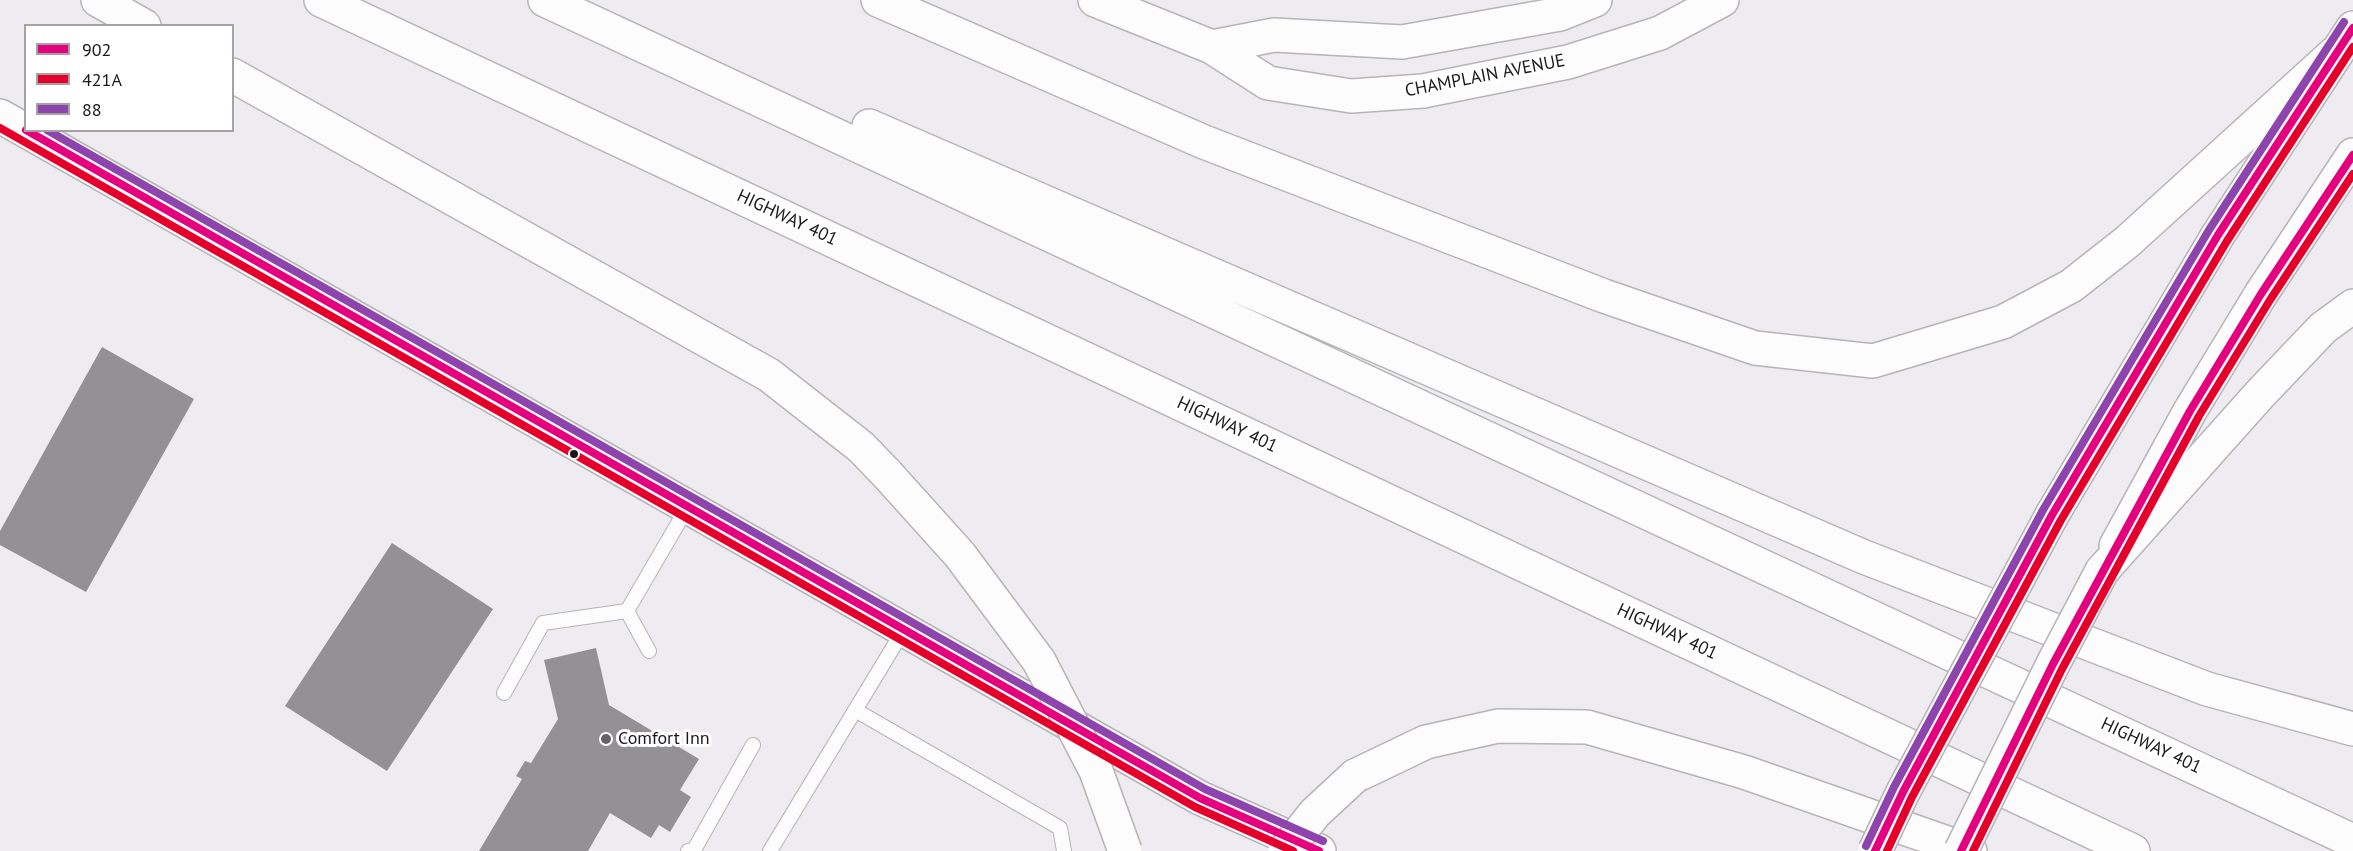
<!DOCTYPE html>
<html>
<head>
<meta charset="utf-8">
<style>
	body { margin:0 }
	#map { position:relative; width:2353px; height:851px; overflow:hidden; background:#eeecf0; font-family:"PT Sans",sans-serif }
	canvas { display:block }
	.legend { position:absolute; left:24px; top:24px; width:210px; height:108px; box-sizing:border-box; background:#fff; border:2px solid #a3a3a3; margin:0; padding:8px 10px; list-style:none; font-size:18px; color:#19181a }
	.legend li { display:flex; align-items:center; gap:12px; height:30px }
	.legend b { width:30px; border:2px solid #a3a3a3 }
</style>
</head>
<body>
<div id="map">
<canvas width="2353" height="851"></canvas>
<ul class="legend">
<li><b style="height:8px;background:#e5007d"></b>902</li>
<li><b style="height:8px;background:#e4002b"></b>421A</li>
<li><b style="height:8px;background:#8e44ad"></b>88</li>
</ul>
</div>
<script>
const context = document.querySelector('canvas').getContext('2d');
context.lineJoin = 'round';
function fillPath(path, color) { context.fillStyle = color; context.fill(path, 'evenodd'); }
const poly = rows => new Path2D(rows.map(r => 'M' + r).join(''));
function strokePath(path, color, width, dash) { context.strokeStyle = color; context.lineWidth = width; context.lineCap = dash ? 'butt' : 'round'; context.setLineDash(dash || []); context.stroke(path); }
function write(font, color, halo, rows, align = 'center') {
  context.font = font + ' "PT Sans",sans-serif'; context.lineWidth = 6; context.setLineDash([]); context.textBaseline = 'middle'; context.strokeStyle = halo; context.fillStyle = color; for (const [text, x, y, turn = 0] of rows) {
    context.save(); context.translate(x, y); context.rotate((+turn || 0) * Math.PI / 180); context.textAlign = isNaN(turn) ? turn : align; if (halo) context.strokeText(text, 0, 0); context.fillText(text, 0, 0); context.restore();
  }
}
fillPath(poly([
	[102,347,194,399,86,592,0,545,0,531],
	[392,543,493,609,387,771,285,706],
	[596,648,609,705,699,759,680,790,691,797,670,832,659,825,651,838,610,813,588,851,479,851,522,779,516,776,525,761,531,763,558,719,544,660]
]), '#939194');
const service = poly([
	[627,611,687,508],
	[627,611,649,651],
	[504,693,543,623,627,611],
	[855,710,1060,828,1064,851],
	[688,851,694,850,753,745],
	[770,851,903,631]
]);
const secondary = poly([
	[1095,0,1212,47,1268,83,1351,96,1423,91,1568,62,1660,33,1722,0],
	[1212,47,1274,35,1402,42,1560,14,1595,0],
	[0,116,1200,798,1319,851],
	[2052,515,2218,235,2353,28],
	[2116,546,2190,411,2261,294,2353,155]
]);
const motorway = poly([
	[98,0,144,26],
	[321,0,2133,851],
	[545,0,2353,841],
	[878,0,1204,142,1604,296,1755,348,1873,361,2003,322,2071,286,2127,242,2335,53],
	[232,75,769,375,861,447,888,475],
	[869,126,1864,557,2207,689,2353,729],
	[2102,571,2261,393,2323,328,2353,306],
	[1355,776,1426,742,1498,726,1587,727,1744,772,1970,851]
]);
strokePath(service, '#b5b4b7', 16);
strokePath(secondary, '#b5b4b7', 36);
strokePath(motorway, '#b5b4b7', 36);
strokePath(service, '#fcfcfd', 14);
strokePath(secondary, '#fcfcfd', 33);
strokePath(motorway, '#fcfcfd', 33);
const secondaryBridge = poly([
	[1875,851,1903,792,2052,515],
	[1961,851,2053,664,2102,571]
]);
const motorwayBridge = poly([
	[888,475,960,555,1039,661,1096,771,1125,851],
	[1285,851,1315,813,1355,776]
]);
strokePath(secondaryBridge, '#b5b4b7', 36, []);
strokePath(motorwayBridge, '#b5b4b7', 36, []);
strokePath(secondaryBridge, '#fcfcfd', 33);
strokePath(motorwayBridge, '#fcfcfd', 33);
strokePath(poly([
	[26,130,1200,798,1319,851],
	[1875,851,1903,792,2052,515,2218,235,2353,28],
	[1961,851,2053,664,2190,411,2261,294,2353,155]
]), '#e5007d', 8);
strokePath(poly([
	[0,128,1195,807,1293,851],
	[1887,851,1912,797,2061,520,2227,241,2353,47],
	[1973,851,2062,669,2199,416,2270,300,2353,174]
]), '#e4002b', 8);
strokePath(poly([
	[47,130,1205,789,1323,841],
	[1866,846,1894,787,2043,510,2209,230,2344,22]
]), '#8e44ad', 8);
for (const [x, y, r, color] of [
	[574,454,5,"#19181a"],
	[606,739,6,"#646265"]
]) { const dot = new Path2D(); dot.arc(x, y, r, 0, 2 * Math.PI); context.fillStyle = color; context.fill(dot); strokePath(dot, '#fff', 2); }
write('18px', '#19181a', '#fff', [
	["CHAMPLAIN AVENUE",1485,76,-11],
	["HIGHWAY 401",787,218,25],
	["HIGHWAY 401",1227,425,25],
	["HIGHWAY 401",1667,632,25],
	["HIGHWAY 401",2151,746,25]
]);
write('18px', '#19181a', '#fff', [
	["Comfort Inn",618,739]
], 'left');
</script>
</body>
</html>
